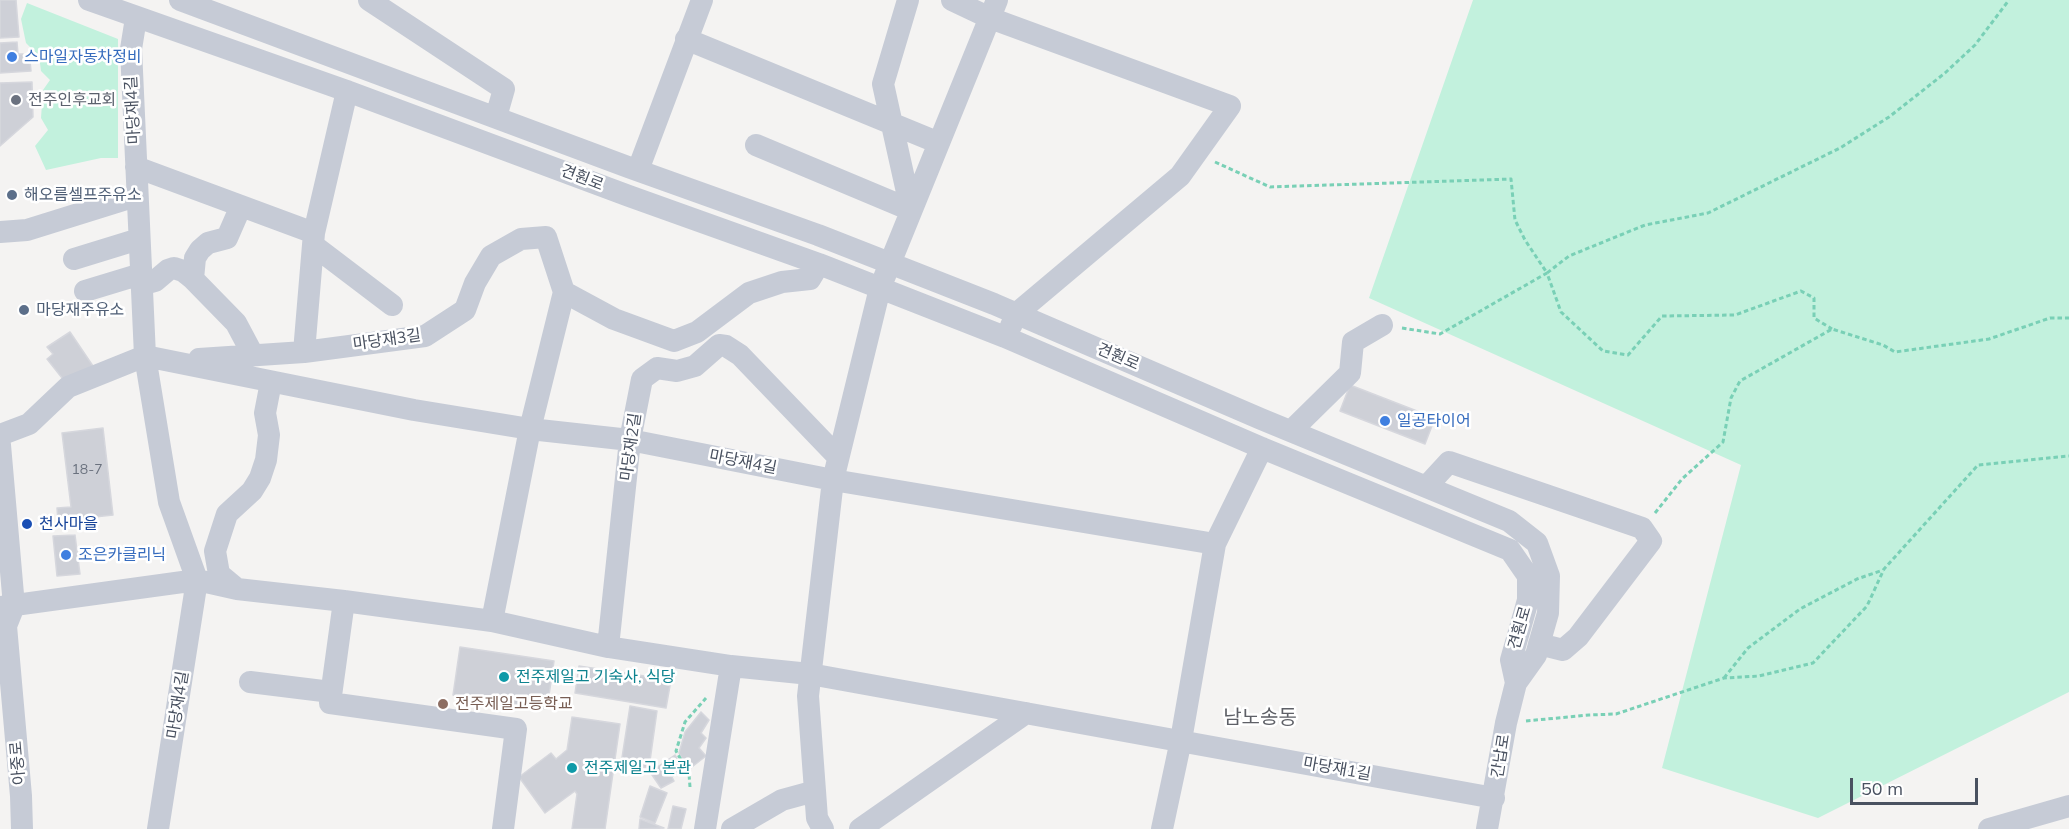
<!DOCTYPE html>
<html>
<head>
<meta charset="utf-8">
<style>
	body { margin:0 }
	#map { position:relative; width:2069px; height:829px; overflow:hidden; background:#f4f3f2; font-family:Mulish,sans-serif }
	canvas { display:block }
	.scale { position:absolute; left:1850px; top:778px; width:128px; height:27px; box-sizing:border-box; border:3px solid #495160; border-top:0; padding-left:8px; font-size:18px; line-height:21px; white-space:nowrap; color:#495160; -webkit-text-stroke:4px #fff; paint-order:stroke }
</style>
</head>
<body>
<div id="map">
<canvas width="2069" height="829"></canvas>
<div class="scale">50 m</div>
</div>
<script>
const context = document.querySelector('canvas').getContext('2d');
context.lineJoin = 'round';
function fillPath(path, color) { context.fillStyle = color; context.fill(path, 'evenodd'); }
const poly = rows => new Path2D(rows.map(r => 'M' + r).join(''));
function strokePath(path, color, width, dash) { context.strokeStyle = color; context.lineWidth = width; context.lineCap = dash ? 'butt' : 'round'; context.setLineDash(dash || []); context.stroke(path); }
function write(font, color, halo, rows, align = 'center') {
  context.font = font + ' Mulish,"Noto Sans KR",sans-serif'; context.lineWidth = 5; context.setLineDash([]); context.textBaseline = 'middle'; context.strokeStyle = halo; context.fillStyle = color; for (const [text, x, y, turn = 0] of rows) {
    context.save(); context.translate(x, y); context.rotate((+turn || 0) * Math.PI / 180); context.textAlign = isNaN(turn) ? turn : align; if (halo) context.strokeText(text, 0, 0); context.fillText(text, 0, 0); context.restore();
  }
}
fillPath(poly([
	[1473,0,2069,0,2069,692,1818,818,1662,768,1741,465,1369,298],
	[27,3,118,39,118,158,101,158,46,170,35,146,48,130,41,118,43,90,50,80,41,71,39,56,26,43,21,19]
]), '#c2f1dd');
const building = poly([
	[0,0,16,0,19,37,0,38,0,0],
	[17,42,18,54,23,54,23,61,30,61,31,71,0,73,0,43,17,42],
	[32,82,33,117,0,146,0,83,32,82],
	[70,332,95,369,66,383,47,359,53,354,47,347,70,332],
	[1350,385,1435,418,1425,444,1340,411,1350,385],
	[103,428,113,515,58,521,57,508,71,507,62,433,103,428],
	[75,535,80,574,57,576,53,536,75,535],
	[460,647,554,661,547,709,453,695,460,647],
	[579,666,671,680,666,708,575,693,579,666],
	[630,706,657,711,649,768,621,764,630,706],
	[701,712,709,720,701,733,706,738,699,748,706,756,688,770,679,753,685,732,701,712],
	[572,717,620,724,605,829,572,829,577,794,575,791,545,813,519,777,551,753,556,759,567,750,572,717],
	[675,755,681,765,676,769,678,773,672,777,674,781,661,788,650,772,675,755],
	[650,786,667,793,655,823,640,817,650,786],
	[673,806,686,809,681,829,668,829,673,806],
	[640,819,664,828,639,829,640,819]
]);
fillPath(building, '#ced0d7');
strokePath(building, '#d6d7dd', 1.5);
strokePath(poly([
	[1215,162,1270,187,1511,179,1515,220,1525,240,1547,273,1569,256,1645,225,1708,213,1840,148,1889,117,1945,73,1975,45,2009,0],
	[1402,328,1440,334,1547,273,1561,312,1603,351,1628,355,1662,316,1735,315,1801,291,1814,298,1814,318,1832,329],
	[1655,513,1682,479,1723,442,1731,398,1740,381,1832,329,1883,345,1895,352,1989,339,2050,318,2069,318],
	[1724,678,1748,648,1800,609,1857,579,1883,570],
	[1526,721,1589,715,1616,714,1724,678,1759,676,1813,663,1867,606,1884,569,1978,465,2069,456],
	[690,787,689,774,676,751,685,722,706,698]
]), '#79d0b6', 3, [4.5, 3]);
strokePath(poly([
	[89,0,347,91,629,196,819,264,1005,337,1262,448,1510,550,1528,576,1528,600,1511,660,1516,683],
	[180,0,628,167,818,235,994,304,1261,419,1509,521,1537,543,1549,576,1548,613,1536,655,1516,683,1506,723,1487,829],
	[369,0,504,89,496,117],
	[908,0,883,84,911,210],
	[952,0,990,18,1230,106,1180,176,1016,314,1011,326],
	[136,18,131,49,145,356,169,502,197,580,158,829],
	[686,39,939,143],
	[756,145,911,210],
	[136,167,314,233],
	[638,170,702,0],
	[0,232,27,230,136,196],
	[313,245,392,305],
	[74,259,139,239],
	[193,279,195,258,200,250,208,243,227,238,241,206],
	[141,285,155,281,168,270,174,268,183,271,193,279,236,323,253,355],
	[85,291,141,274],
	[564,292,614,319,674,341,697,332,749,293,782,282,810,279,819,264],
	[304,352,314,233,347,91],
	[199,359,304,352,425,336,465,310,475,283,491,256,521,239,546,237,564,292,530,429,492,621],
	[1291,431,1350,373,1353,342,1382,325],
	[0,435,29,424,68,387,145,356,414,410,530,429,630,440,833,480,1215,544],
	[0,445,14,606,6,626,21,796,22,829],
	[1426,487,1449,462,1642,528,1651,541,1578,637,1563,650,1539,644],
	[237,589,219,574,215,551,227,514,252,491,260,478,266,460,269,435,265,413,271,382],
	[344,601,330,703,516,729,503,829],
	[0,607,197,580,237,589,344,601,492,621,608,647,731,666,810,674,1494,798],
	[608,647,630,440,642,379,657,368,677,371,695,366,719,345,726,346,740,355,838,457],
	[250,682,331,692],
	[705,829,731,666],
	[732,829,782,800,815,791],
	[823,829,817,818,808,696,833,480,880,288,997,0],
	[860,829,1026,713],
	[1162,829,1181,740,1215,544,1262,448],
	[1989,829,2069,806]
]), '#c6cbd6', 22);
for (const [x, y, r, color] of [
	[12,57,6,"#3f7fe0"],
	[16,100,6,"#6b7280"],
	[12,195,6,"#5c6f8a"],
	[24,310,6,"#5c6f8a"],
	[1385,421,6,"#3f7fe0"],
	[27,524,6,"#1a4fb4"],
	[66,555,6,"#3f7fe0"],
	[504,677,6,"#0f9aa8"],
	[443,704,6,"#8d6e63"],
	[572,768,6,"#0f9aa8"]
]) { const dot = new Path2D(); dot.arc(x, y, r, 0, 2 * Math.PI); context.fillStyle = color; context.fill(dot); strokePath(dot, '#fff', 2); }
write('14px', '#6a717e', null, [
	["18-7",87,470]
]);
write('16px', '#366cbe', '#fff', [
	["스마일자동차정비",24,57],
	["일공타이어",1397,421],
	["조은카클리닉",78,555]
], 'left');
write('16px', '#5b616d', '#fff', [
	["전주인후교회",28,100]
], 'left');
write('16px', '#495160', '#fff', [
	["마당재4길",133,110,-93],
	["견훤로",582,178,21],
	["마당재3길",387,340,-8],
	["견훤로",1118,357,23],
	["마당재2길",631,447,-82],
	["마당재4길",743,462,11],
	["견훤로",1520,628,-74],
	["마당재4길",178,705,-81],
	["간납로",1501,756,-81],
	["아중로",18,763,-95],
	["마당재1길",1337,769,10]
]);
write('16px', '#4e5e75', '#fff', [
	["해오름셀프주유소",24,195],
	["마당재주유소",36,310]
], 'left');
write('16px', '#164399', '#fff', [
	["천사마을",39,524]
], 'left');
write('16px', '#0d838f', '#fff', [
	["전주제일고 기숙사, 식당",516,677],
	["전주제일고 본관",584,768]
], 'left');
write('16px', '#785e54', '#fff', [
	["전주제일고등학교",455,704]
], 'left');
write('20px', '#5e6067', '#fff', [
	["남노송동",1260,718]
]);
</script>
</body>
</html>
